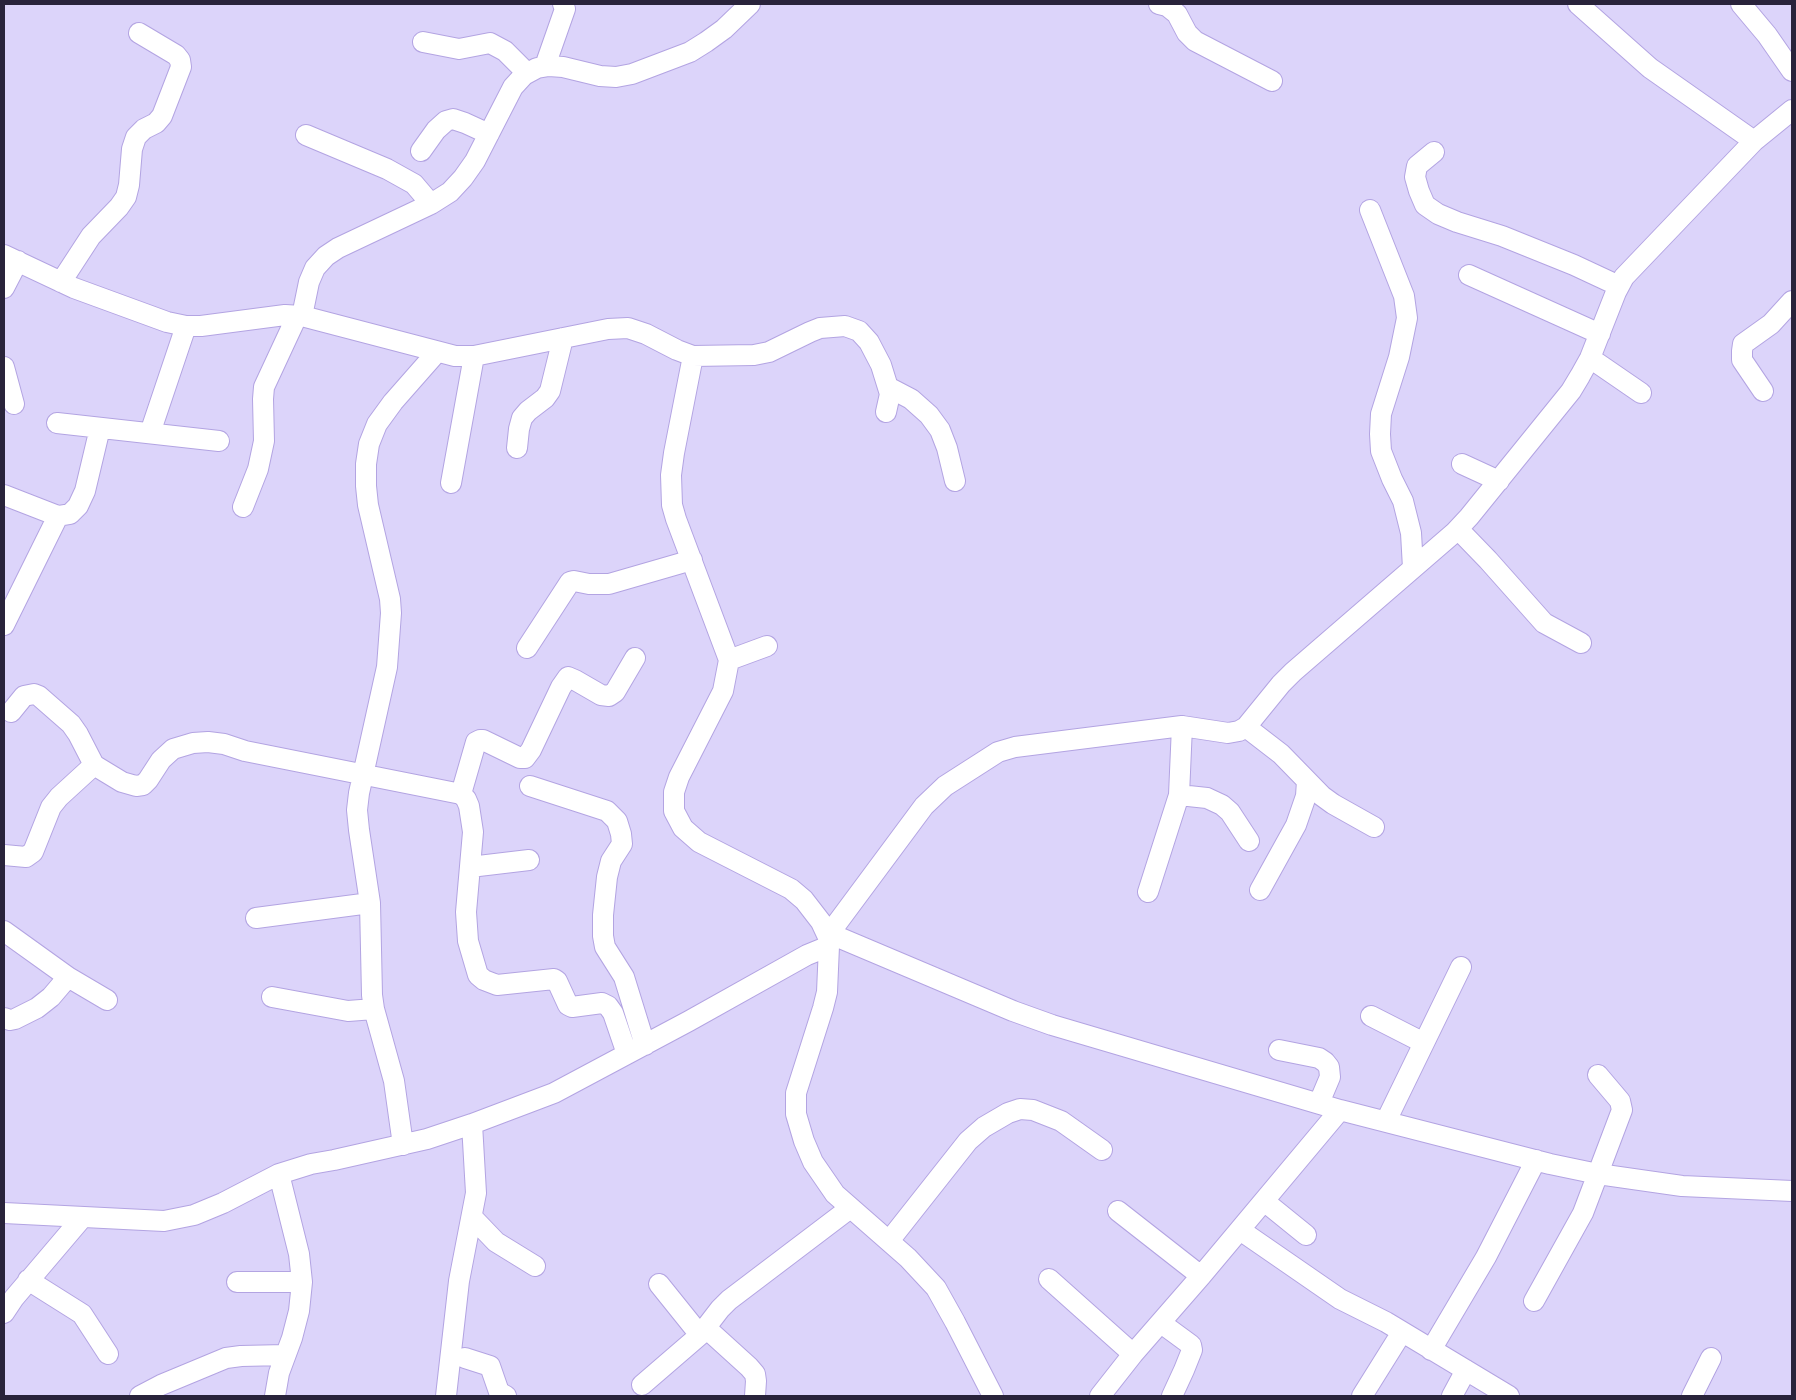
<!DOCTYPE html>
<html>
<head>
<meta charset="utf-8">
<style>
	body { margin:0 }
	#map { position:relative; width:1796px; height:1400px; overflow:hidden; background:#dcd4fa; font-family:"Space Grotesk",sans-serif }
	canvas { display:block }
	.frame { position:absolute; inset:0; border:5px solid #29233b; pointer-events:none }
</style>
</head>
<body>
<div id="map">
<canvas width="1796" height="1400"></canvas>
<div class="frame"></div>
</div>
<script>
const context = document.querySelector('canvas').getContext('2d');
context.lineJoin = 'round';
const poly = rows => new Path2D(rows.map(r => 'M' + r).join(''));
function strokePath(path, color, width, dash) { context.strokeStyle = color; context.lineWidth = width; context.lineCap = dash ? 'butt' : 'round'; context.setLineDash(dash || []); context.stroke(path); }
const minor = poly([
	[1159,4,1167,6,1177,14,1187,33,1195,41,1272,81],
	[1578,4,1650,68,1754,141],
	[1741,4,1767,35,1792,71],
	[423,42,459,49,490,43,505,51,527,73],
	[545,66,565,9,563,4],
	[306,135,387,169,414,184,431,204],
	[421,151,436,130,446,121,453,119,465,123,489,134],
	[1434,152,1417,166,1415,177,1419,191,1425,205,1438,214,1457,222,1502,236,1574,265,1619,286],
	[1370,210,1404,296,1407,318,1399,357,1381,414,1380,434,1381,451,1392,479,1403,501,1411,533,1413,568],
	[4,255,74,288,167,322,186,326,201,326,285,315,302,316,455,356,474,356,608,329,628,328,646,334,677,350,693,356,754,355,769,352,810,332,820,328,845,326,859,331,869,342,881,365,890,394,886,412],
	[1469,275,1600,334],
	[61,282,91,236,119,207,126,197,129,185,132,149,136,137,144,129,156,123,162,116,181,67,180,60,176,55,139,33],
	[4,288,18,261],
	[302,316,309,282,315,268,326,256,338,248,431,204,450,192,463,178,475,161,513,87,524,75,537,68,549,66,563,67,600,76,616,77,632,74,690,52,706,42,724,29,750,4],
	[693,356,674,453,671,475,672,505,676,519,729,660,723,691,679,777,674,792,674,811,683,828,699,842,791,889,804,900,821,922,828,937,829,946,827,992,823,1008,796,1093,796,1114,804,1141,813,1162,835,1194,908,1258,936,1288,955,1322,993,1396],
	[1590,358,1641,393],
	[4,367,14,404],
	[888,387,911,399,929,415,940,430,947,448,955,481],
	[1763,391,1742,360,1742,351,1743,344,1771,324,1792,301],
	[57,423,219,441],
	[150,433,186,326],
	[517,448,519,429,522,418,528,411,545,398,550,391,563,338],
	[1462,464,1499,481],
	[451,483,474,356],
	[4,495,58,516,70,514,78,506,85,491,100,428],
	[243,507,258,469,264,441,263,399,264,387,297,316],
	[1458,529,1488,560,1544,623,1581,643],
	[4,625,58,516],
	[527,648,570,582,574,581,589,584,609,584,692,560],
	[729,660,767,646],
	[11,712,24,696,34,694,39,696,71,724,78,734,94,765],
	[1246,727,1281,754,1322,796,1333,804,1374,827],
	[530,786,607,811,617,821,621,834,622,844,611,861,607,877,603,915,603,936,605,947,624,977,645,1045],
	[461,794,476,742,480,740,483,740,520,758,525,758,531,750,561,687,568,677,575,680,601,695,609,696,615,692,635,658],
	[1179,795,1207,798,1222,805,1230,812,1249,841],
	[4,855,26,857,33,852,51,807,59,797,94,765,122,782,136,786,143,785,148,780,161,760,173,749,193,743,208,742,224,744,245,751,461,794,466,799,469,806,473,832,466,912,468,941,478,975,484,980,497,985,554,979,557,981,568,1005,572,1007,602,1003,608,1006,613,1013,627,1054],
	[470,867,529,860],
	[1260,890,1296,825,1306,796,1307,781],
	[1148,892,1179,795,1182,726],
	[256,918,370,903],
	[4,931,68,977,107,1000],
	[826,932,1013,1011,1052,1025,1340,1110,1550,1164,1598,1174,1682,1186,1792,1191],
	[829,934,924,806,945,786,998,752,1015,747,1182,726,1228,733,1239,731,1246,727,1281,684,1293,672,1455,532,1469,517,1571,391,1580,376,1590,358,1616,292,1624,277,1754,141,1792,110],
	[272,997,348,1011,374,1009],
	[1371,1016,1424,1043],
	[4,1018,10,1020,15,1019,37,1008,51,997,68,977],
	[1279,1050,1319,1058,1325,1062,1329,1067,1330,1077,1319,1103],
	[1386,1121,1461,967],
	[403,1145,394,1081,374,1009,372,995,370,903,359,830,357,810,359,793,387,667,391,613,390,599,368,505,366,486,366,464,369,444,377,424,393,402,437,352],
	[1264,1201,1306,1235],
	[1118,1211,1201,1276],
	[4,1213,164,1221,194,1215,223,1203,279,1174,311,1164,334,1160,427,1139,472,1124,554,1093,689,1021,807,955,829,946],
	[472,1217,496,1242,535,1266],
	[1240,1230,1340,1299,1386,1322,1509,1396],
	[889,1241,968,1141,984,1127,1008,1113,1020,1109,1033,1110,1061,1121,1102,1150],
	[1049,1279,1133,1354],
	[28,1280,82,1314,108,1354],
	[237,1282,302,1282],
	[659,1284,700,1335],
	[1534,1301,1583,1213,1622,1110,1620,1101,1598,1075],
	[4,1313,14,1298,82,1218],
	[1161,1323,1191,1345,1192,1350,1184,1370,1172,1396],
	[706,1328,749,1367,755,1374,756,1381,755,1396],
	[1431,1350,1486,1257,1536,1160],
	[465,1358,490,1366,499,1392,506,1396],
	[642,1385,700,1335,720,1309,729,1300,849,1209],
	[140,1396,161,1385,226,1358,241,1356,285,1355],
	[275,1396,279,1373,292,1338,299,1311,302,1282,299,1254,279,1174],
	[446,1396,459,1281,476,1193,472,1124],
	[1100,1396,1133,1354,1201,1276,1340,1110],
	[1362,1396,1402,1332],
	[1452,1396,1466,1370],
	[1692,1396,1711,1358]
]);
strokePath(minor, '#b3a4e2', 22);
strokePath(minor, '#fff', 20);
</script>
</body>
</html>
